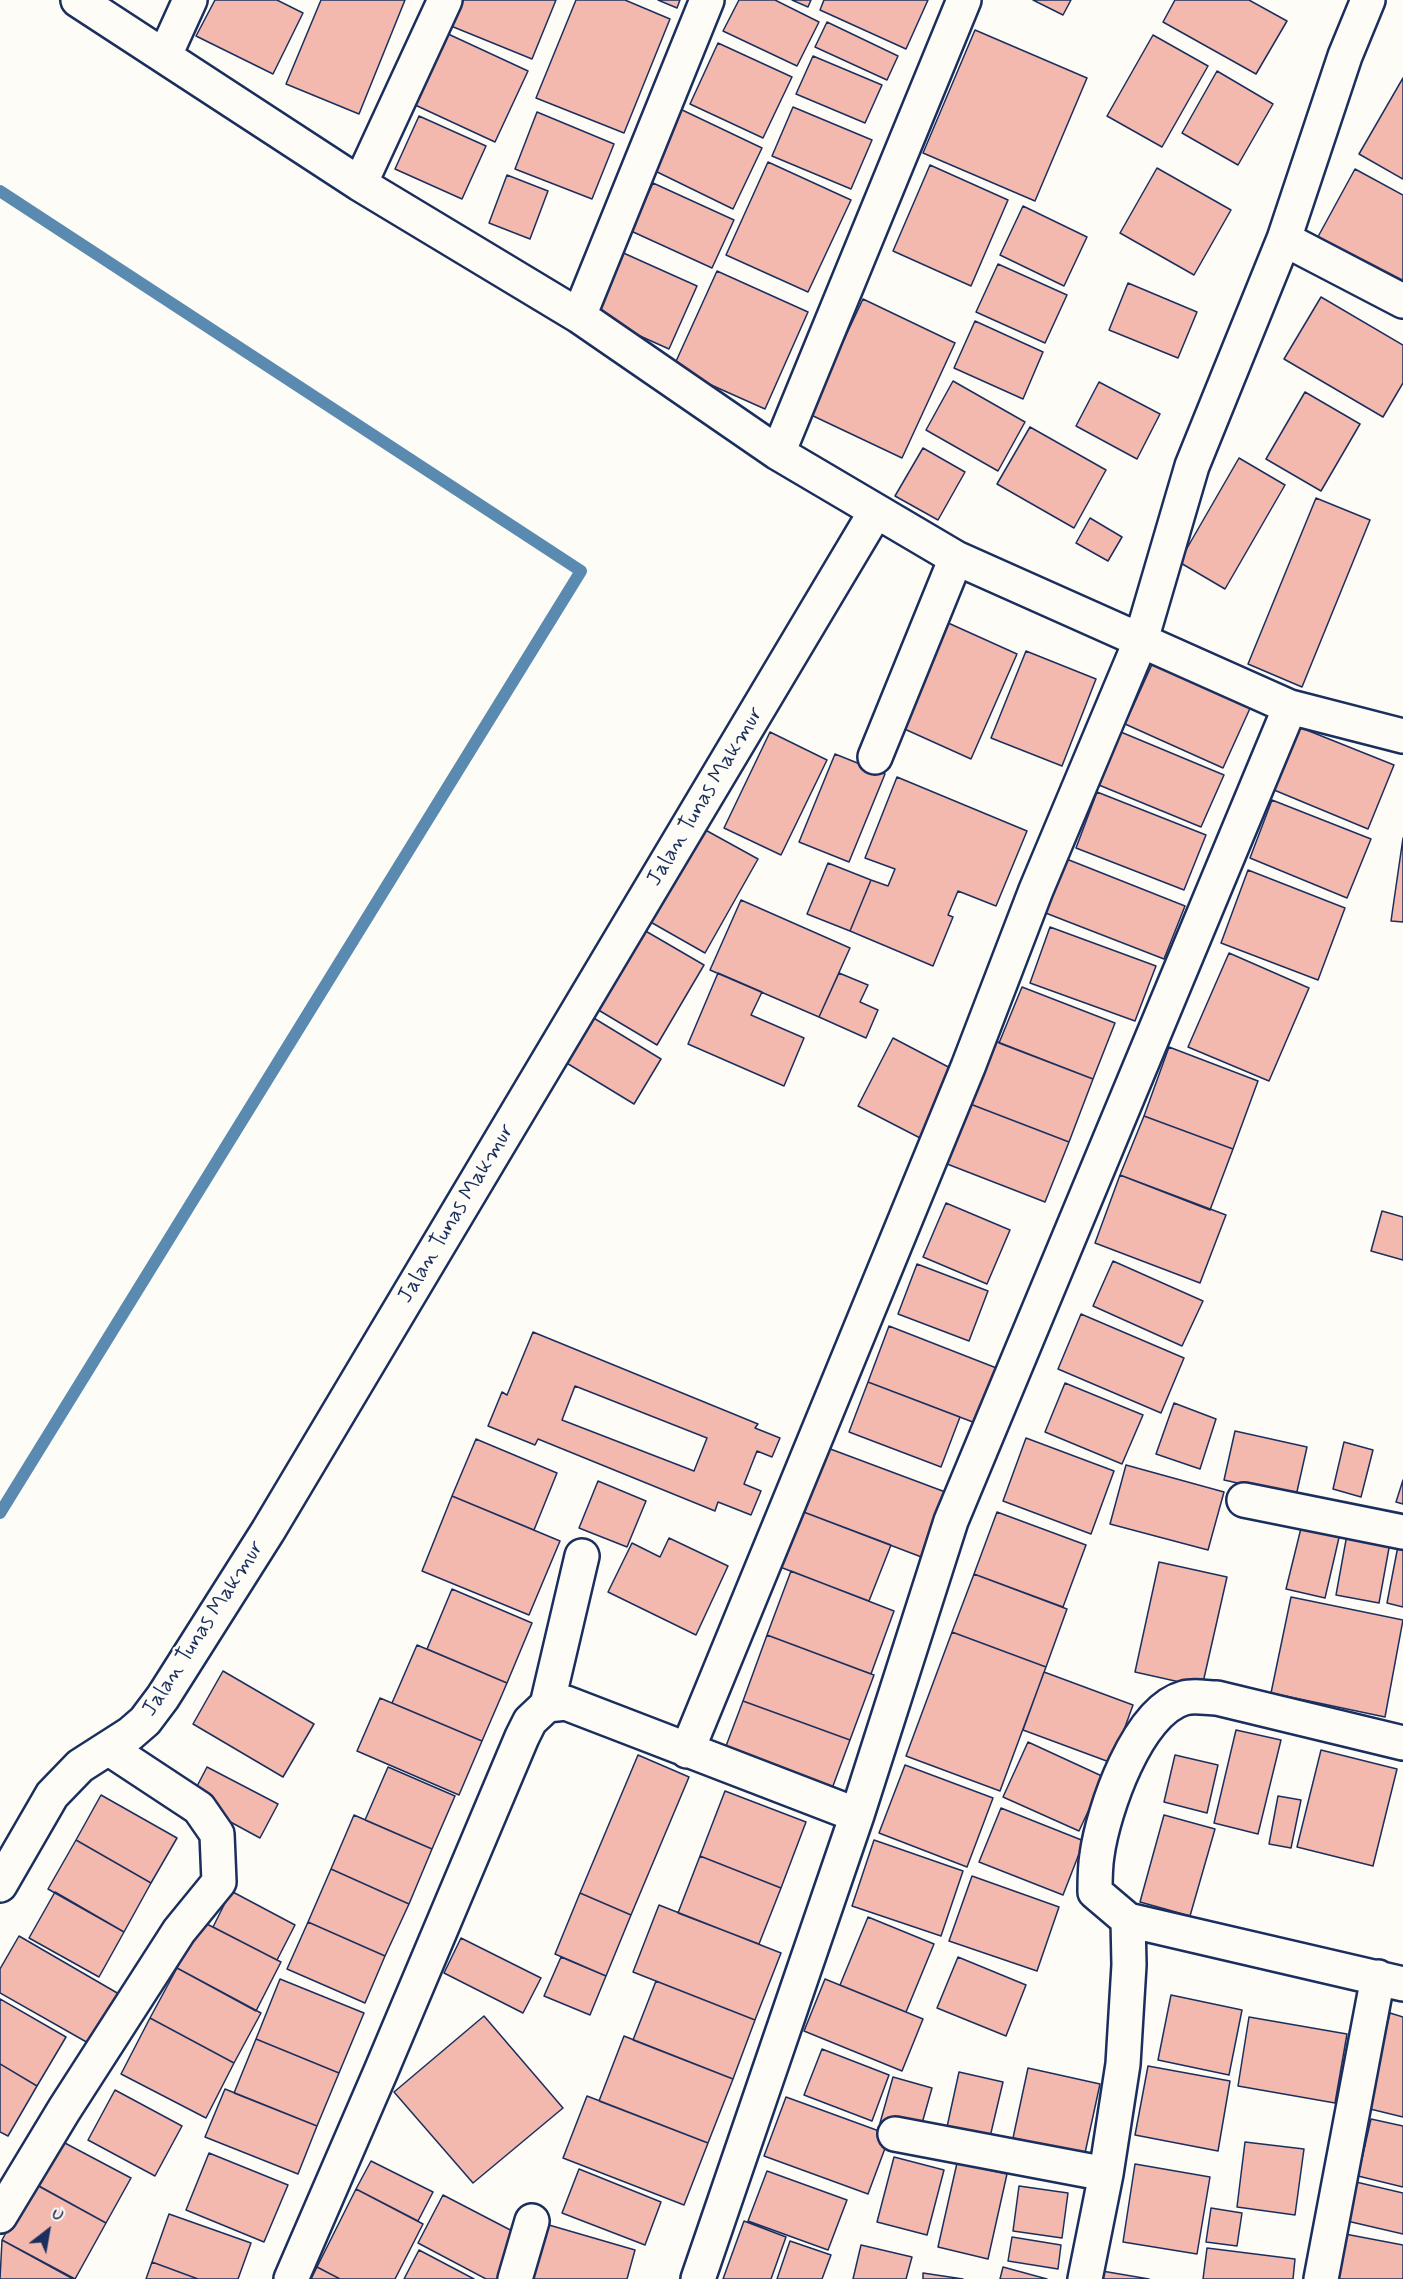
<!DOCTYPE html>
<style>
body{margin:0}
#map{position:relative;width:1403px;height:2279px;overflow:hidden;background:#fdfcf7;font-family:Mynerve,sans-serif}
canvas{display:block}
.north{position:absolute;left:18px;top:2201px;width:60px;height:60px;-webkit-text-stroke:4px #fdfcf7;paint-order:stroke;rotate:31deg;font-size:16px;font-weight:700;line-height:24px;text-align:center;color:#1b2f5e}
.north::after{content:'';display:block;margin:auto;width:21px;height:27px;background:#1b2f5e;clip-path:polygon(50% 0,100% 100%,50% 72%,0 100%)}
</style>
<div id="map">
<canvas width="1403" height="2279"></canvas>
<div class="north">U</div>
</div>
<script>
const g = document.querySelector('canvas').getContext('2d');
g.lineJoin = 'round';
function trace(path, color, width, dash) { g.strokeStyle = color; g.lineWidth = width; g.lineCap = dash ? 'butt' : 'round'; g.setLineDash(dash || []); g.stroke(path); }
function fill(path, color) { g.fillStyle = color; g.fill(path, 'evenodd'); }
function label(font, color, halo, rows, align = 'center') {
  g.font = font + ' Mynerve,sans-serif'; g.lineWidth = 5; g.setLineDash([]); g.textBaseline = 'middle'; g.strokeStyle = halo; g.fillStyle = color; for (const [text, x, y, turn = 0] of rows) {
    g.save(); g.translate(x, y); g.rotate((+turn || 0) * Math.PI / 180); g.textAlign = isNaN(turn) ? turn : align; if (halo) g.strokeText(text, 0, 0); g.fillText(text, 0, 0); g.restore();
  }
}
const stream = new Path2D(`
 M0,191l581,380 -581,942`);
const building = new Path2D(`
 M215,0h62l26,13 -30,61 -77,-38z
 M321,0h84l-46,114 -73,-30z
 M461,0h95l-24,59 -81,-33z
 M576,0h49l45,19 -46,114 -88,-35z
 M658,0h22l-3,8z
 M739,0h36l44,22 -22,44 -74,-35z
 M792,0h19l-3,7z
 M824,0h104l-22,49 -86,-39z
 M1033,0h38l-8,15z
 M1175,0h74l38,21 -31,53 -93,-52z
 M827,22l71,34 -11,24 -72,-33z
 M975,30l112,48 -52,123 -112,-48z
 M446,33l82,38 -33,71 -82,-38z
 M1153,35l55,31 -46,81 -55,-31z
 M718,43l74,34 -29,61 -73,-34z
 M813,56l69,29 -17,38 -69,-29z
 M1217,71l56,33 -35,61 -56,-32z
 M1403,78v101l-44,-25z
 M793,107l79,33 -21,49 -79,-33z
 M678,108l84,40 -29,61 -84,-41z
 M537,112l77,32 -22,55 -77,-30z
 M419,116l67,30 -24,53 -67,-30z
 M768,162l83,38 -43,92 -82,-37z
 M930,165l78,35 -37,86 -78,-35z
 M1157,168l74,42 -37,65 -74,-42z
 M1355,169l48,26v98l-89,-49z
 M507,175l41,16 -18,48 -41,-16z
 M653,183l81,37 -22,48 -81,-37z
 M1023,206l64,31 -23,49 -64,-31z
 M619,251l78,35 -28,63 -78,-35z
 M998,264l69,31 -22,48 -69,-31z
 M717,271l91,41 -43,97 -92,-41z
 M1128,283l69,29 -19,46 -69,-28z
 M1321,297l82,48v38l-20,34 -99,-58z
 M863,299l92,44 -53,115 -93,-44z
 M975,321l68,31 -20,47 -69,-31z
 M953,381l72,41 -27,49 -72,-41z
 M1099,382l61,32 -23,45 -61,-33z
 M1305,392l55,32 -39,67 -55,-32z
 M1030,427l76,43 -32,58 -77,-44z
 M923,448l42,24 -27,48 -43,-24z
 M1239,458l46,27 -60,104 -46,-27z
 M1316,498l54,22 -68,167 -54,-23z
 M1090,518l32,19 -14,24 -32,-18z
 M946,622l71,32 -46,105 -71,-32z
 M1026,651l70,28 -34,87 -71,-28z
 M1154,660l98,44 -29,64 -98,-44z
 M1299,727l95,38 -26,64 -94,-39z
 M1116,730l108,45 -23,52 -107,-44z
 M770,732l57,28 -46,95 -57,-27z
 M835,754l50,20 -36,88 -50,-20z
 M897,777l130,54 -31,75 -38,-15 -10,24 5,2 -20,49 -83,-35 21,-51 17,6 7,-17 -30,-11z
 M1097,792l109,43 -22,55 -108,-42z
 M1272,800l99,39 -24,59 -97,-40z
 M700,827l58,32 -53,94 -58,-33z
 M1403,838v84l-12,-1z
 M1064,858l121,48 -21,53 -121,-47z
 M828,863l43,17 -21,51 -43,-17z
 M1248,870l97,38 -27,72 -97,-37z
 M741,900l109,48 -31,69 -109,-47z
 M637,926l67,39 -47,80 -67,-40z
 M1050,927l106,39 -21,55 -105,-38z
 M1229,953l80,35 -40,93 -81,-34z
 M718,973l44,19 -11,23 53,23 -20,48 -96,-42z
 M839,973l29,12 -8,17 18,8 -12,28 -47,-21z
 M1022,987l93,36 -22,56 -94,-36z
 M592,1017l69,42 -27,45 -69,-42z
 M893,1038l63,33 -34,68 -64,-33z
 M990,1039l103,40 -24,63 -104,-40z
 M1169,1047l89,34 -25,68 -89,-33z
 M965,1102l104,40 -24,60 -103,-40z
 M1144,1116l89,33 -23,61 -90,-35z
 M1120,1175l106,40 -26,68 -105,-40z
 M946,1203l64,27 -23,54 -64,-27z
 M1382,1211l21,6v43l-32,-9z
 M1113,1261l90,40 -21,45 -89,-40z
 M917,1264l71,27 -19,50 -71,-27z
 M1081,1314l103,44 -23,55 -103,-44z
 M889,1326l110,43 -21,55 -110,-42z
 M533,1332l225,92 -3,4 25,10 -8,19 -15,-6 -13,33 17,7 -10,24 -33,-13 -3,9 -177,-72 -3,6 -47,-19 14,-34 5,3zM575,1386l132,52 -13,33 -132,-51z
 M868,1382l92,35 -19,50 -92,-35z
 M1065,1383l78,32 -21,49 -77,-32z
 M1174,1403l42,16 -16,50 -44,-15z
 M1235,1431l72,16 -11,49 -72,-16z
 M1026,1438l88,33 -23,63 -88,-33z
 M476,1439l81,34 -23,57 -82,-34z
 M1344,1442l29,8 -12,47 -28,-8z
 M825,1447l123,46 -24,65 -123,-47z
 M1126,1465l98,27 -16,58 -98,-26z
 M1403,1480v24l-7,-2z
 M598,1481l48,20 -19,46 -48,-19z
 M452,1496l108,45 -31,74 -107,-44z
 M801,1511l90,34 -22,56 -89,-34z
 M997,1512l89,33 -23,62 -89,-33z
 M1303,1520l38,9 -16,69 -39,-9z
 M1348,1529l43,8 -12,66 -43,-8z
 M669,1538l59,28 -32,69 -88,-43 24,-49 28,14z
 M1398,1546l5,1v60l-16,-4z
 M1159,1562l68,15 -25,110 -67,-15z
 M791,1571l103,40 -23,63 -104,-39z
 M974,1574l93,35 -21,58 -94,-35z
 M452,1589l80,34 -25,60 -80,-34z
 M1291,1597l112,23 -18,97 -114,-24z
 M952,1632l94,35 -46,124 -94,-35z
 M767,1635l107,40 -24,65 -107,-39z
 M417,1645l90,38 -25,58 -90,-38z
 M223,1671l91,53 -31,53 -90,-53z
 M1044,1672l89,33 -21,58 -89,-33z
 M380,1698l102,43 -23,54 -102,-44z
 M743,1701l107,39 -20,54 -107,-40z
 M1236,1730l45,10 -23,94 -44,-11z
 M1028,1742l76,35 -25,54 -76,-34z
 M1321,1750l76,19 -24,97 -76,-19z
 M638,1755l51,22 -58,138 -51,-22z
 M1175,1755l43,10 -11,48 -43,-11z
 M905,1765l88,33 -26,69 -88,-34z
 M207,1767l71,37 -18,34 -48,-26 5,-8 -23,-12z
 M388,1767l67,29 -23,53 -67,-29z
 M725,1791l81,31 -25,66 -81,-32z
 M101,1795l76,43 -26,45 -75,-43z
 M1278,1796l23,4 -10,48 -22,-4z
 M1001,1808l83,33 -21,54 -84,-33z
 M354,1815l78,34 -23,55 -78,-35z
 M1164,1815l51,14 -25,87 -50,-14z
 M76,1840l75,43 -27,49 -76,-43z
 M874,1840l89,31 -22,65 -89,-30z
 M700,1856l81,32 -22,56 -81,-31z
 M331,1869l78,35 -24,52 -77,-34z
 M972,1876l87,31 -22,64 -88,-30z
 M231,1891l64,34 -18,35 -64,-33z
 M55,1892l69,40 -25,45 -70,-39z
 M580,1893l51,22 -25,61 -51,-22z
 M659,1905l122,48 -26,67 -122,-48z
 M868,1917l66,27 -28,68 -66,-27z
 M201,1921l80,41 -25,49 -79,-43z
 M308,1922l77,34 -20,47 -78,-34z
 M19,1936l100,58 -29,50 -90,-51v-24z
 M461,1938l80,40 -18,35 -79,-40z
 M561,1957l45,19 -16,39 -46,-19z
 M958,1957l68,28 -20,51 -69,-28z
 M177,1968l84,45 -27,50 -84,-45z
 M280,1979l84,34 -25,60 -83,-34z
 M825,1979l98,40 -21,52 -98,-40z
 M656,1981l99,39 -22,59 -100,-39z
 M1171,1995l71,15 -13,65 -71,-15z
 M0,1999l66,38 -29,49 -37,-22z
 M1390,2013l13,4v100l-37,-9z
 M484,2016l79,92 -90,75 -79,-91z
 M1249,2017l98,17 -12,69 -97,-17z
 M150,2018l84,45 -28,55 -85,-44z
 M624,2036l109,43 -25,64 -109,-42z
 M256,2039l83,34 -22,53 -83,-33z
 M822,2049l67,26 -17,46 -68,-26z
 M0,2064l37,22 -29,50 -8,-4z
 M1148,2066l82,15 -12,70 -83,-16z
 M1028,2068l72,16 -15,69 -72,-15z
 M959,2072l44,10 -13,55 -43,-10z
 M893,2077l39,11 -13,46 -39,-11z
 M225,2089l92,37 -19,48 -93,-37z
 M115,2090l67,36 -27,50 -67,-36z
 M587,2096l121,47 -24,62 -121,-47z
 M786,2097l104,38 -22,59 -104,-38z
 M1371,2119l32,7v61l-45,-11z
 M63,2142l68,36 -25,45 -67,-37z
 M1245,2142l59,7 -9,66 -58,-8z
 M209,2153l79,32 -24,57 -78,-32z
 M894,2157l50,13 -17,65 -50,-13z
 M371,2161l62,31 -15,29 -62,-32z
 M957,2163l50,11 -19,85 -50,-12z
 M1135,2164l75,13 -13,77 -74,-12z
 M579,2169l82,33 -16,43 -83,-32z
 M767,2171l80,29 -19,50 -80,-29z
 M1356,2182l47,11v41l-56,-13z
 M33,2183l73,40 -31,56 -73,-39z
 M1019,2186l49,7 -6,45 -49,-7z
 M356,2189l67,35 -28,55h-55l-23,-12z
 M443,2195l77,40 -23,44h-11l-68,-36z
 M1211,2208l31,5 -5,33 -31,-4z
 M169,2214l82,29 -13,36h-40l-46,-17z
 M744,2221l42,16 -15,42h-48z
 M549,2225l86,25 -8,29h-94z
 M1345,2234l58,11v34h-67z
 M1012,2237l49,8 -3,24 -50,-8z
 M2,2240l71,39h-73z
 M790,2241l41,14 -9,24h-45z
 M861,2245l51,12 -6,22h-53z
 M1207,2248l88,11 -2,20h-90z
 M419,2250l55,29h-70z
 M152,2262l46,17h-52z
 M317,2267l23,12h-29z
 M1003,2267l44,12h-47z
 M1102,2271l47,8h-48z
 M923,2273l40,6h-40z`);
const minor = new Path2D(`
 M78,0l282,184 219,132 199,137 178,105 334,149 113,29
 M165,55l25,-55
 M360,184l85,-184
 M1284,239l119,62
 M579,316l128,-316
 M778,453l186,-453
 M875,757l81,-199
 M1244,1500l159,32
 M547,1705l19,-2 291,112
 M687,1751l281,-684 68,-177 105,-250 51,-174 92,-227 61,-183 23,-56
 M0,1885l52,-90 28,-29 50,-32 15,-13 18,-24 105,-166 608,-1020
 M1128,1920l275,64
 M895,2134l211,40
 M0,2216l64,-106 115,-179 40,-49 -2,-48 -18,-26 -91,-60
 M291,2279l90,-208 141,-334 8,-16 17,-16 35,-149
 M515,2279l17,-58
 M698,2279l159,-464 94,-294 339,-814
 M1085,2279l21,-105 17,-110 6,-99 -1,-45 -33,-28c0,-13 0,-25 2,-37 6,-44 40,-144 87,-157 10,-3 22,0 33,0l186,45
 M1321,2279l57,-302`);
const streetNames = [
 ["Jalan Tunas Makmur",706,797,-59],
 ["Jalan Tunas Makmur",457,1214,-59],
 ["Jalan Tunas Makmur",204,1629,-57]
];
trace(stream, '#5b8ab0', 12);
fill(building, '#f3b8ae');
trace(building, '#1b2f5e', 1.5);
trace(minor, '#1b2f5e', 38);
trace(minor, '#fdfcf7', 33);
label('22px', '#1b2f5e', '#fdfcf7', streetNames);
</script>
